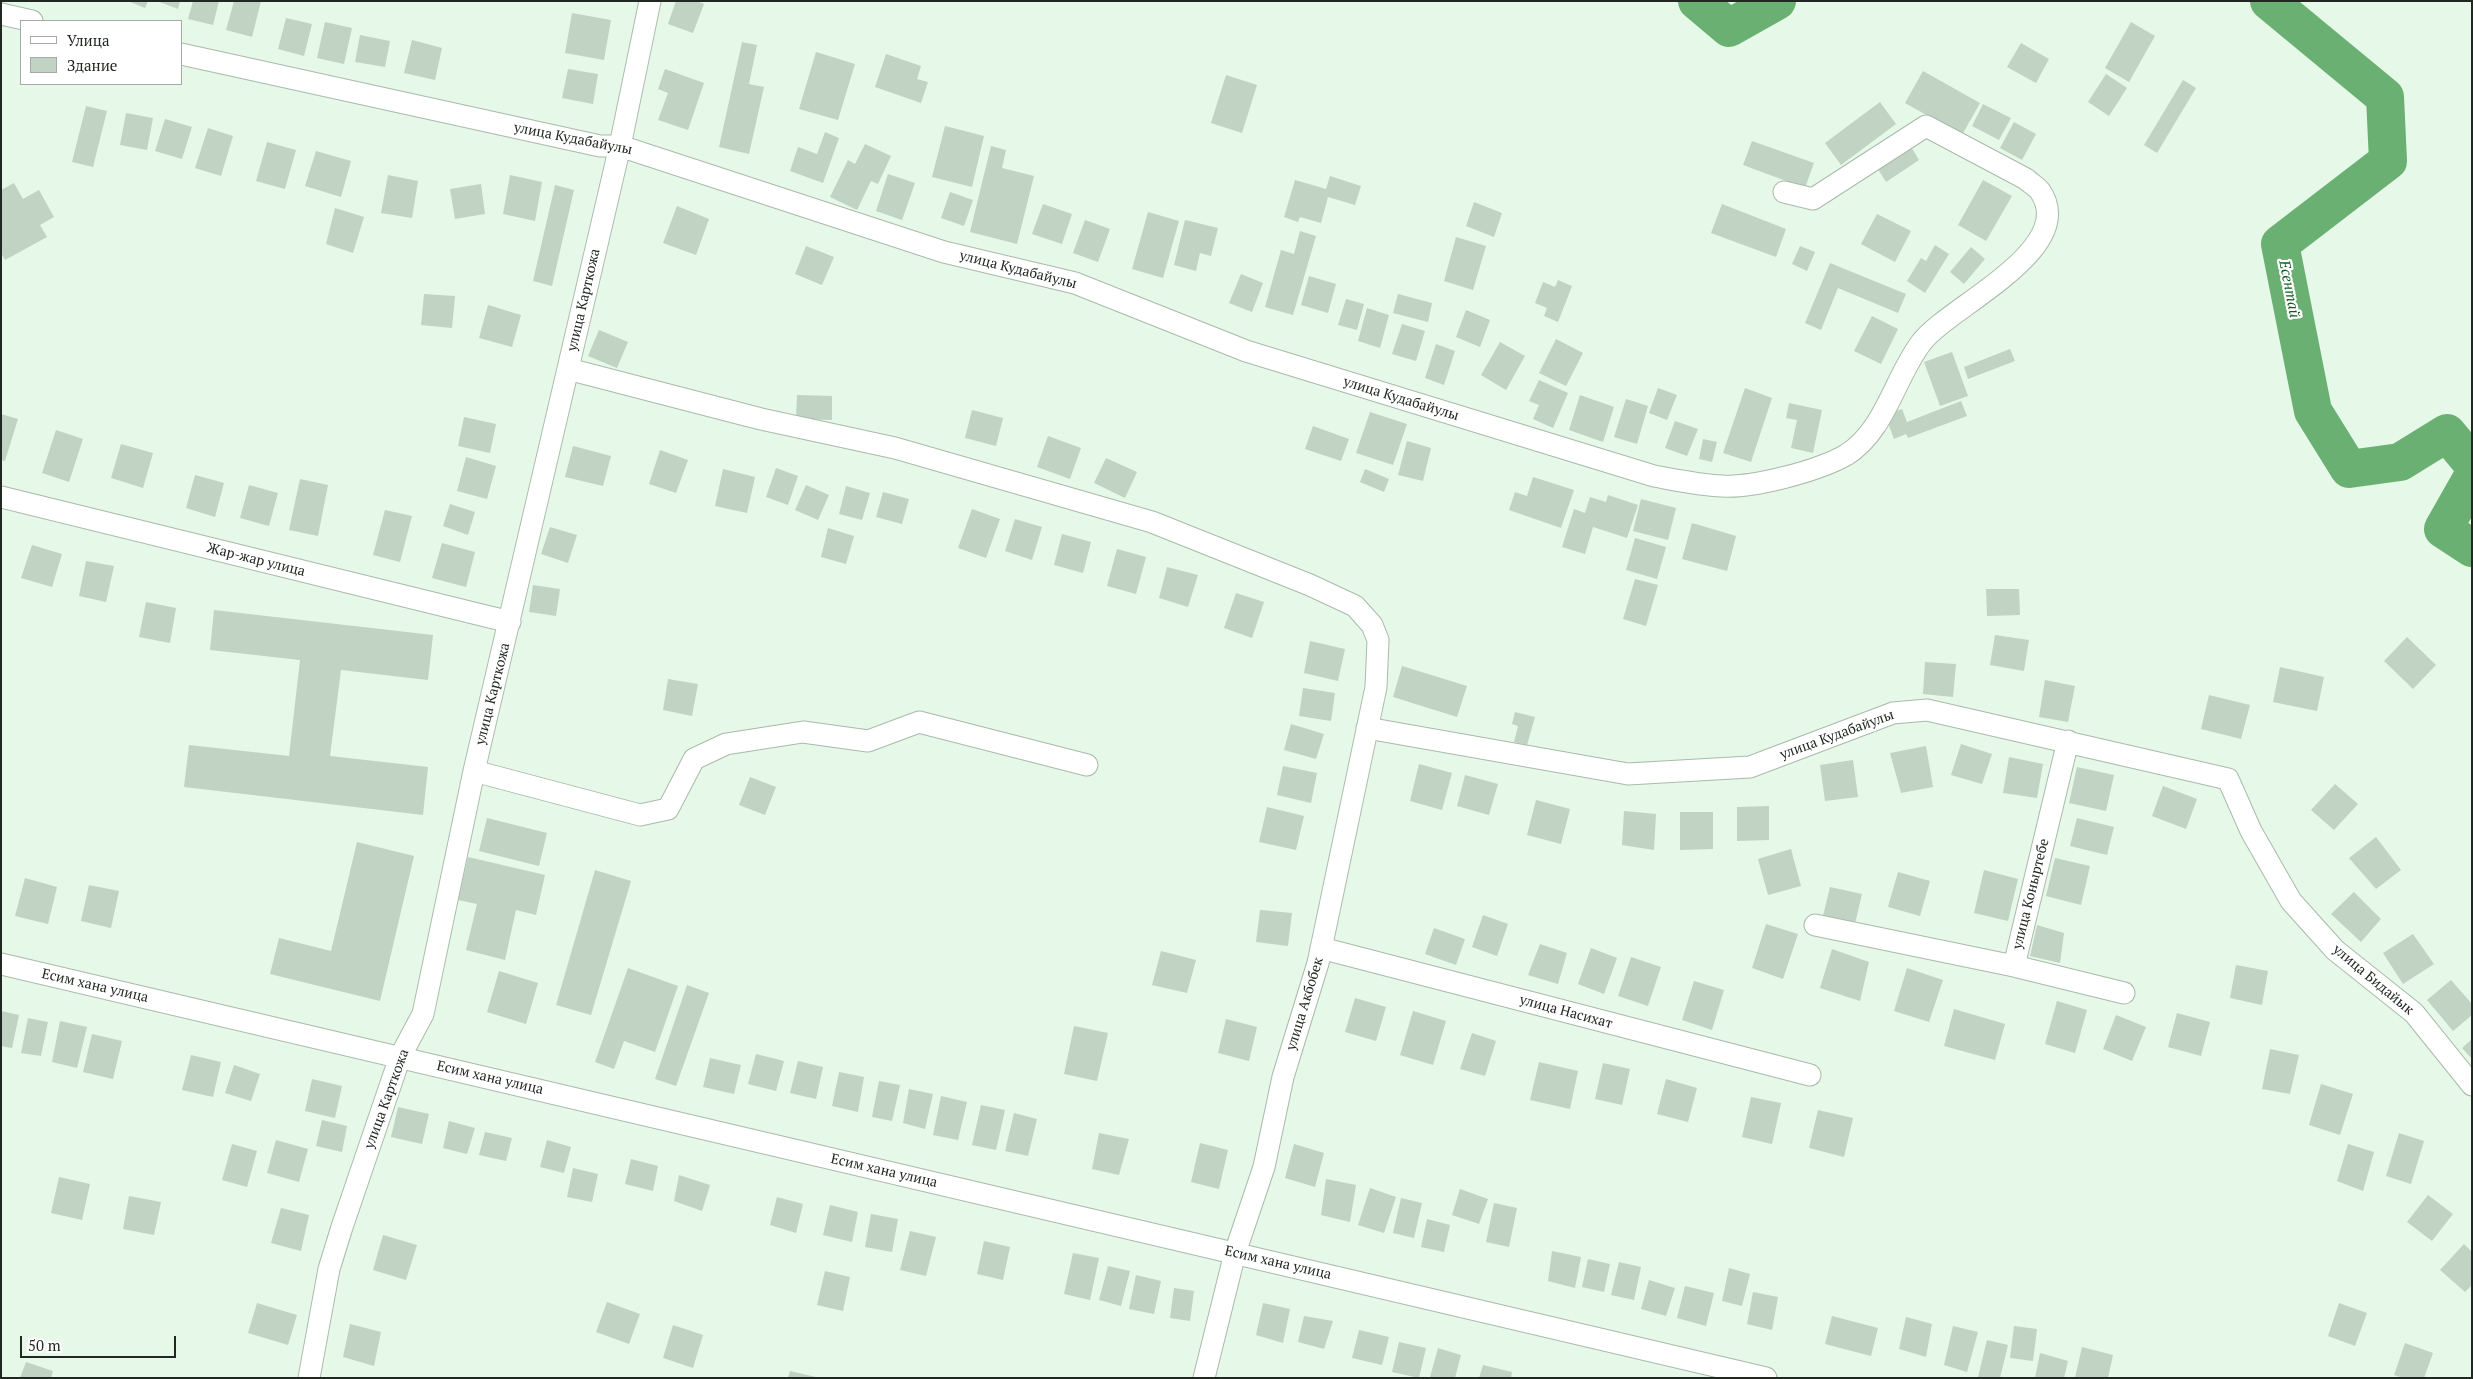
<!DOCTYPE html>
<meta charset="utf-8">
<style>
body{margin:0}
#map{position:relative;width:2473px;height:1379px;overflow:hidden;background:#e6f8e7;font-family:"PT Serif",serif}
canvas{display:block}
.frame{position:absolute;inset:0;border:2px solid #212721;pointer-events:none}
.legend{position:absolute;left:20px;top:20px;width:162px;height:65px;box-sizing:border-box;background:#fff;border:1px solid #a6a9a6;margin:0;padding:6px 9px;list-style:none;font-size:15px;color:#212721}
.legend li{display:flex;align-items:center;gap:10px;height:25px}
.legend b{width:25px;border:1px solid #a6a9a6}
.scale{position:absolute;left:20px;top:1336px;width:156px;height:22px;box-sizing:border-box;border:2px solid #212721;border-top:0;padding-left:6px;font-size:15px;line-height:18px;white-space:nowrap;color:#212721;-webkit-text-stroke:4px #fff;paint-order:stroke}
</style>
<div id="map">
<canvas width="2473" height="1379"></canvas>
<div class="frame"></div>
<ul class="legend">
<li><b style="height:6px;background:#fff"></b>Улица</li>
<li><b style="height:14px;background:#c1d3c2"></b>Здание</li>
</ul>
<div class="scale">50 m</div>
</div>
<script>
const g = document.querySelector('canvas').getContext('2d');
g.lineJoin = 'round';
function trace(path, color, width, dash) { g.strokeStyle = color; g.lineWidth = width; g.lineCap = dash ? 'butt' : 'round'; g.setLineDash(dash || []); g.stroke(path); }
function fill(path, color) { g.fillStyle = color; g.fill(path, 'evenodd'); }
function label(font, color, halo, rows, align = 'center') {
  g.font = font + ' "PT Serif",serif'; g.lineWidth = 4.5; g.setLineDash([]); g.textBaseline = 'middle'; g.strokeStyle = halo; g.fillStyle = color; for (const [text, x, y, turn = 0] of rows) {
    g.save(); g.translate(x, y); g.rotate((+turn || 0) * Math.PI / 180); g.textAlign = isNaN(turn) ? turn : align; if (halo) g.strokeText(text, 0, 0); g.fillText(text, 0, 0); g.restore();
  }
}
const river = new Path2D(`
 M1697,1l32,27 48,-27
 M2269,1l116,96 3,64 -108,83 33,167 36,58 51,-7 47,-29 25,30
 M2472,478l-29,51 29,19`);
const building = new Path2D(`
 M128,1h20l-3,7z
 M157,1h23l-2,8z
 M193,1h26l-6,24 -25,-6z
 M234,1h27l-9,36 -26,-7z
 M676,1h21l7,3 -11,29 -25,-9z
 M572,13l39,7 -7,40 -39,-7z
 M286,18l26,6 -8,32 -26,-7z
 M325,22l27,6 -8,36 -27,-6z
 M2131,22l24,14 -26,46 -24,-14z
 M360,35l30,6 -5,26 -30,-5z
 M412,40l30,8 -7,32 -31,-7z
 M742,42l15,3 -8,39 15,3 -15,67 -30,-7z
 M2021,43l28,16 -13,24 -29,-16z
 M816,52l39,12 -17,56 -39,-11z
 M886,54l35,12 -4,13 11,3 -7,21 -46,-16z
 M568,69l30,5 -5,30 -31,-6z
 M665,69l39,14 -16,47 -30,-10 10,-27 -10,-4z
 M1923,71l57,32 -18,32 -57,-32z
 M2106,74l21,14 -18,28 -21,-14z
 M1226,75l31,10 -15,48 -31,-10z
 M2183,80l13,8 -39,65 -13,-8z
 M1880,102l16,22 -55,41 -16,-22z
 M1983,104l28,14 -12,22 -27,-14z
 M86,106l21,5 -14,56 -21,-5z
 M126,113l27,5 -6,32 -27,-5z
 M165,119l27,8 -10,32 -27,-8z
 M2014,122l22,12 -14,26 -22,-12z
 M945,126l39,10 -12,51 -40,-10z
 M208,128l25,8 -12,40 -26,-8z
 M825,132l14,6 -16,45 -33,-12 8,-24 19,7z
 M1752,141l62,22 -9,25 -62,-23z
 M267,142l29,8 -11,39 -29,-8z
 M865,144l26,12 -13,28 -7,-3 -14,29 -27,-13 18,-37 7,4z
 M1910,145l9,15 -33,22 -10,-16z
 M991,146l15,4 -4,18 32,8 -17,68 -47,-12z
 M316,151l35,10 -10,36 -36,-11z
 M888,174l27,9 -13,37 -26,-9z
 M388,175l30,6 -6,37 -31,-5z
 M510,175l32,7 -7,39 -32,-7z
 M1330,176l31,10 -6,19 -27,-8 -7,26 -21,-6 -2,5 -14,-5 11,-37 31,9z
 M1983,180l29,16 -26,45 -28,-16z
 M14,183l9,16 16,-9 15,27 -14,8 7,12 -42,23 -4,-7v-63z
 M481,184l4,30 -30,5 -5,-30z
 M555,185l19,5 -22,96 -19,-5z
 M950,192l23,8 -9,26 -23,-8z
 M1474,202l28,11 -8,24 -28,-11z
 M1043,204l29,10 -10,30 -30,-10z
 M1722,204l64,25 -10,28 -65,-24z
 M677,206l32,13 -13,36 -33,-12z
 M335,208l29,9 -11,36 -27,-9z
 M1148,212l31,9 -16,57 -31,-9z
 M1877,214l34,17 -16,31 -34,-18z
 M1085,220l25,9 -12,33 -25,-9z
 M1185,220l33,8 -7,28 -11,-3 -4,18 -22,-6z
 M1300,231l16,5 -23,79 -28,-8 16,-57 13,4z
 M1456,237l30,9 -13,44 -29,-9z
 M1935,245l14,9 -24,39 -18,-12 14,-23 5,3z
 M806,246l28,11 -12,28 -27,-11z
 M1800,246l15,6 -8,19 -15,-7z
 M1971,247l14,12 -21,25 -14,-12z
 M1830,263l76,31 -8,19 -60,-25 -17,42 -16,-7z
 M1241,274l22,9 -11,29 -23,-9z
 M1309,276l27,8 -8,29 -27,-8z
 M1558,280l14,6 -14,36 -14,-6 3,-8 -12,-5 8,-21 12,5z
 M424,294l31,2 -3,32 -31,-3z
 M1398,294l34,9 -4,19 -35,-9z
 M1346,299l18,5 -7,26 -19,-5z
 M488,305l33,10 -9,32 -33,-9z
 M1367,308l22,7 -9,33 -22,-7z
 M1466,310l24,10 -10,27 -24,-10z
 M1872,316l26,13 -17,35 -27,-13z
 M1402,324l23,7 -9,30 -24,-7z
 M599,330l29,12 -11,26 -29,-12z
 M1556,339l27,14 -17,33 -27,-13z
 M1500,342l25,14 -19,34 -25,-15z
 M1436,344l19,7 -11,34 -19,-7z
 M2010,349l5,12 -47,18 -4,-12z
 M1952,352l16,44 -28,10 -16,-44z
 M1539,380l29,13 -15,35 -20,-9 6,-14 -10,-4z
 M1658,388l19,7 -10,25 -18,-7z
 M1745,388l27,10 -21,64 -28,-9z
 M797,395l35,1v24l-36,-1z
 M1580,395l34,12 -11,35 -34,-12z
 M1626,399l22,7 -11,38 -23,-7z
 M1961,401l6,15 -59,22 -2,-4 -12,5 -9,-24 17,-6 5,13z
 M1789,403l33,7 -9,43 -22,-5 6,-28 -11,-2z
 M972,410l31,8 -7,28 -31,-8z
 M1370,412l37,12 -14,41 -37,-12z
 M1,414l17,5 -13,42 -4,-1z
 M464,417l32,7 -6,29 -32,-7z
 M1675,421l23,8 -11,27 -22,-8z
 M1313,426l36,13 -8,22 -36,-12z
 M56,430l27,9 -14,43 -27,-9z
 M1048,436l33,12 -11,31 -33,-12z
 M1703,439l14,3 -5,20 -13,-3z
 M1407,441l24,7 -8,33 -25,-6z
 M121,444l32,9 -10,35 -32,-10z
 M573,446l38,10 -8,30 -38,-9z
 M660,450l28,10 -12,33 -27,-9z
 M466,457l30,9 -9,33 -30,-8z
 M1106,458l31,14 -12,26 -31,-15z
 M776,468l22,8 -10,29 -22,-8z
 M723,469l32,8 -8,36 -32,-7z
 M1365,469l24,10 -5,13 -24,-10z
 M195,475l29,8 -9,34 -29,-9z
 M1533,477l41,13 -13,38 -52,-18 6,-18 12,4z
 M300,479l28,6 -10,51 -29,-6z
 M249,485l29,8 -9,33 -29,-8z
 M806,485l23,10 -11,25 -23,-10z
 M846,486l24,7 -8,27 -23,-6z
 M883,492l26,7 -7,25 -26,-7z
 M1608,495l30,10 -11,33 -34,-11 -8,27 -23,-7 12,-38 11,4 5,-16 16,5z
 M1641,499l35,9 -8,32 -35,-9z
 M450,504l25,8 -7,23 -25,-9z
 M972,509l28,10 -14,39 -28,-10z
 M385,510l27,6 -12,46 -27,-7z
 M1015,519l27,8 -10,33 -27,-9z
 M1692,523l44,13 -9,35 -45,-12z
 M550,527l27,8 -9,28 -27,-9z
 M828,528l26,8 -8,28 -25,-7z
 M1062,534l29,8 -8,31 -29,-8z
 M1635,538l31,9 -9,32 -31,-9z
 M442,543l33,9 -9,35 -34,-9z
 M32,545l30,9 -10,33 -31,-9z
 M1117,549l29,8 -10,37 -29,-8z
 M86,561l28,5 -8,36 -27,-6z
 M1167,567l31,8 -10,32 -29,-9z
 M1635,579l23,6 -12,41 -23,-7z
 M533,585l27,4 -4,27 -27,-4z
 M1986,589h33l1,26 -33,1z
 M1236,593l28,9 -12,36 -28,-10z
 M146,602l30,6 -6,35 -31,-6z
 M214,610l219,25 -5,45 -87,-10 -11,86 98,11 -5,48 -239,-28 5,-42 100,11 11,-96 -90,-10z
 M1995,635l34,5 -5,31 -34,-6z
 M2407,637l29,28 -23,24 -29,-28z
 M1310,641l35,8 -7,32 -34,-8z
 M1925,662l31,2 -3,33 -30,-3z
 M1402,666l65,20 -10,31 -64,-20z
 M2280,667l44,10 -7,34 -44,-9z
 M668,679l30,5 -6,32 -29,-6z
 M2045,680l30,6 -7,36 -29,-5z
 M1303,688l32,5 -4,28 -32,-5z
 M2209,695l41,10 -9,34 -40,-10z
 M1515,712l20,5 -8,28 -13,-3 4,-16 -6,-2z
 M1291,724l33,10 -8,25 -32,-9z
 M1961,744l31,10 -10,30 -31,-9z
 M1926,746l7,41 -32,6 -11,-40z
 M2009,757l34,7 -6,34 -34,-5z
 M1853,760l5,37 -33,4 -5,-36z
 M1419,764l33,9 -10,37 -32,-9z
 M1283,766l34,7 -6,30 -34,-8z
 M2077,767l37,8 -8,36 -37,-8z
 M1465,775l33,9 -9,31 -32,-9z
 M750,777l26,10 -11,28 -26,-10z
 M2335,784l23,20 -24,26 -23,-20z
 M2163,786l34,13 -11,30 -34,-13z
 M1536,800l34,9 -9,35 -34,-9z
 M1769,806v34l-32,1v-34z
 M1267,807l37,9 -8,34 -37,-8z
 M1624,811l32,3 -2,36 -32,-5z
 M1680,812h33v37l-33,1z
 M487,818l60,15 -8,33 -60,-15z
 M2077,818l37,9 -7,28 -37,-9z
 M2376,837l25,33 -25,19 -27,-31z
 M357,842l57,14 -34,145 -110,-27 9,-36 52,13z
 M1791,849l10,37 -33,9 -10,-36z
 M468,857l77,18 -9,40 -20,-5 -11,50 -39,-10 11,-46 -19,-4z
 M2055,858l35,8 -9,39 -35,-9z
 M595,870l36,11 -40,134 -35,-10z
 M1984,870l34,9 -10,42 -34,-8z
 M1898,872l32,9 -10,35 -32,-9z
 M25,878l32,9 -9,37 -33,-8z
 M89,885l30,6 -8,37 -30,-7z
 M1830,887l32,7 -7,30 -32,-8z
 M2354,892l27,27 -20,23 -30,-28z
 M1260,910l32,3 -4,33 -32,-4z
 M1483,915l25,9 -11,32 -25,-9z
 M1766,924l32,10 -15,45 -31,-11z
 M2037,925l27,8 -4,30 -30,-7z
 M1434,928l31,11 -9,26 -31,-11z
 M2413,934l21,30 -31,20 -20,-31z
 M1540,944l27,9 -9,31 -30,-9z
 M1591,948l26,10 -13,36 -26,-10z
 M1832,949l37,13 -9,39 -40,-13z
 M1161,951l35,9 -9,33 -35,-8z
 M1631,957l30,10 -13,39 -30,-10z
 M2236,965l32,6 -6,34 -32,-7z
 M628,968l50,18 -23,66 -31,-11 -10,28 -19,-7z
 M1907,968l36,12 -14,42 -35,-11z
 M499,971l39,12 -12,41 -39,-12z
 M2451,980l21,24v11l-19,16 -26,-31z
 M1694,981l30,9 -12,40 -30,-10z
 M687,985l22,8 -33,93 -21,-7z
 M1355,998l31,9 -10,34 -31,-9z
 M2057,1001l30,9 -12,43 -30,-9z
 M1954,1009l51,15 -10,36 -51,-14z
 M1,1011l18,4 -7,33 -11,-2z
 M1413,1011l33,10 -13,44 -33,-10z
 M2177,1013l33,9 -9,34 -33,-9z
 M2116,1015l30,12 -14,34 -29,-12z
 M28,1018l20,4 -7,34 -20,-3z
 M1226,1019l31,8 -8,34 -31,-8z
 M60,1021l27,6 -10,41 -25,-6z
 M1074,1026l34,7 -11,48 -33,-7z
 M1472,1033l24,8 -11,35 -25,-7z
 M92,1034l30,7 -9,38 -30,-7z
 M2472,1039v20l-10,-11z
 M2270,1049l29,6 -9,39 -28,-5z
 M756,1054l28,7 -8,30 -28,-7z
 M191,1055l30,7 -8,35 -31,-7z
 M710,1058l31,7 -7,29 -31,-7z
 M798,1061l25,6 -7,32 -26,-6z
 M1539,1062l39,9 -8,38 -40,-9z
 M1603,1063l27,6 -8,36 -27,-6z
 M234,1065l26,9 -9,27 -26,-8z
 M839,1072l25,5 -6,35 -26,-6z
 M312,1079l30,7 -7,32 -30,-7z
 M1666,1079l31,9 -9,34 -31,-8z
 M879,1081l21,4 -8,36 -20,-4z
 M2321,1084l32,10 -13,41 -31,-10z
 M909,1089l24,5 -8,35 -22,-6z
 M941,1096l26,6 -9,38 -25,-5z
 M1751,1097l30,6 -9,41 -30,-7z
 M981,1105l24,5 -9,40 -24,-5z
 M398,1107l31,7 -7,30 -31,-7z
 M1818,1110l35,8 -9,39 -35,-9z
 M1014,1113l23,6 -9,37 -23,-5z
 M322,1120l25,6 -5,26 -26,-6z
 M449,1121l26,7 -8,26 -24,-6z
 M485,1132l27,6 -6,23 -27,-6z
 M1099,1133l30,6 -10,36 -27,-6z
 M2399,1133l25,8 -13,43 -25,-8z
 M276,1140l32,9 -9,33 -32,-9z
 M547,1140l24,7 -7,26 -24,-6z
 M1200,1143l28,7 -9,39 -28,-7z
 M232,1144l25,7 -10,36 -25,-7z
 M1294,1144l30,9 -9,34 -30,-9z
 M2348,1144l26,8 -11,39 -26,-10z
 M631,1159l27,7 -5,25 -28,-7z
 M573,1168l25,6 -6,28 -25,-5z
 M679,1175l31,10 -8,26 -28,-10z
 M59,1177l31,7 -8,36 -31,-7z
 M1326,1179l30,6 -6,37 -29,-7z
 M1370,1188l26,9 -12,36 -26,-8z
 M1460,1189l28,10 -9,25 -27,-9z
 M2428,1195l25,19 -21,27 -25,-19z
 M129,1196l32,6 -7,33 -31,-6z
 M777,1197l26,7 -7,29 -26,-8z
 M1401,1198l21,5 -8,35 -21,-5z
 M1494,1203l23,5 -8,39 -23,-5z
 M830,1205l28,7 -6,30 -29,-7z
 M281,1208l28,7 -8,36 -30,-8z
 M871,1214l27,5 -6,33 -27,-5z
 M1427,1219l23,6 -6,27 -23,-5z
 M910,1231l26,6 -10,39 -26,-6z
 M383,1235l34,10 -11,35 -33,-10z
 M984,1241l26,6 -7,33 -26,-6z
 M2464,1244l8,8v33l-7,7 -25,-22z
 M1552,1251l29,6 -6,31 -27,-7z
 M1073,1253l26,5 -9,42 -26,-6z
 M1588,1259l22,5 -6,28 -22,-5z
 M1619,1262l22,5 -7,33 -23,-5z
 M1108,1266l22,5 -9,35 -22,-6z
 M1729,1268l21,6 -8,32 -20,-5z
 M825,1271l25,6 -7,34 -26,-6z
 M1136,1275l25,6 -7,33 -25,-5z
 M1649,1280l26,8 -9,28 -25,-7z
 M1685,1286l29,7 -8,33 -29,-8z
 M1174,1288l20,3 -4,30 -20,-3z
 M1753,1292l25,5 -6,33 -25,-6z
 M607,1302l33,12 -11,30 -33,-12z
 M257,1303l40,12 -9,30 -40,-12z
 M1263,1303l27,6 -7,34 -27,-8z
 M2339,1303l28,10 -12,33 -27,-10z
 M1304,1316l29,5 -9,28 -26,-7z
 M1832,1316l46,12 -7,28 -46,-12z
 M1906,1317l26,7 -6,33 -27,-8z
 M350,1324l31,8 -7,34 -31,-9z
 M673,1325l30,10 -10,33 -30,-10z
 M1953,1326l25,6 -11,40 -23,-7z
 M2014,1326l23,3 -4,32 -23,-3z
 M1359,1330l30,7 -7,28 -30,-7z
 M1987,1340l21,5 -8,33 -22,-1z
 M1399,1342l27,6 -7,30 -27,-6z
 M2405,1343l28,10 -9,25h-21l-9,-3z
 M2082,1347l31,8 -5,23h-33z
 M1438,1348l23,7 -6,23 -25,-1z
 M2040,1353l28,8 -4,17h-29z
 M26,1362l27,9 -2,7h-31z
 M1483,1365l29,7 -1,6h-32z
 M790,1371l26,6v1h-28z`);
const minor = new Path2D(`
 M1,14l31,7
 M181,54l419,92h20l324,106 131,31 171,68 408,125c22,4 45,9 68,10 31,2 96,-15 124,-31 39,-24 49,-78 75,-112 26,-36 159,-93 119,-152 -3,-4 -10,-8 -14,-12l-100,-53 -113,73 -29,-7
 M568,369l193,50 134,29 257,74 158,63 45,21 17,19 6,15 -2,47 -58,276 -35,114 -19,90 -29,86 -31,125
 M1,497l509,125
 M1367,728l261,46 122,-7 143,-54 34,-3 301,69 23,52 40,70 44,49 79,63 58,72
 M474,771l166,44 28,-6 26,-50 32,-15 77,-12 65,9 51,-19 168,43
 M1815,925l199,41 54,-225
 M1321,948l489,127
 M1,964l1765,414
 M2014,966l110,27
 M309,1378l20,-109 13,-42 58,-170 23,-43 51,-243 146,-625 30,-145`);
const streetNames = [
 ["улица Кудабайулы",573,139,11],
 ["улица Кудабайулы",1018,270,14],
 ["улица Карткожа",584,300,-77],
 ["улица Кудабайулы",1401,399,17],
 ["Жар-жар улица",256,560,14],
 ["улица Карткожа",493,694,-76],
 ["улица Кудабайулы",1837,735,-20],
 ["улица Коныртебе",2031,894,-76],
 ["улица Бидайык",2373,980,40],
 ["Есим хана улица",95,986,13],
 ["улица Акбобек",1305,1004,-73],
 ["улица Насихат",1566,1012,15],
 ["Есим хана улица",490,1078,13],
 ["улица Карткожа",387,1099,-70],
 ["Есим хана улица",884,1171,13],
 ["Есим хана улица",1278,1263,13]
];
const waterNames = [
 ["Есентай",2289,289,79]
];
trace(river, '#6bb073', 38);
fill(building, '#c1d3c2');
trace(minor, '#a9baaa', 23);
trace(minor, '#fff', 21);
label('14px', '#212721', '#fff', streetNames);
label('italic 15px', '#0f5b22', '#fff', waterNames);
</script>
